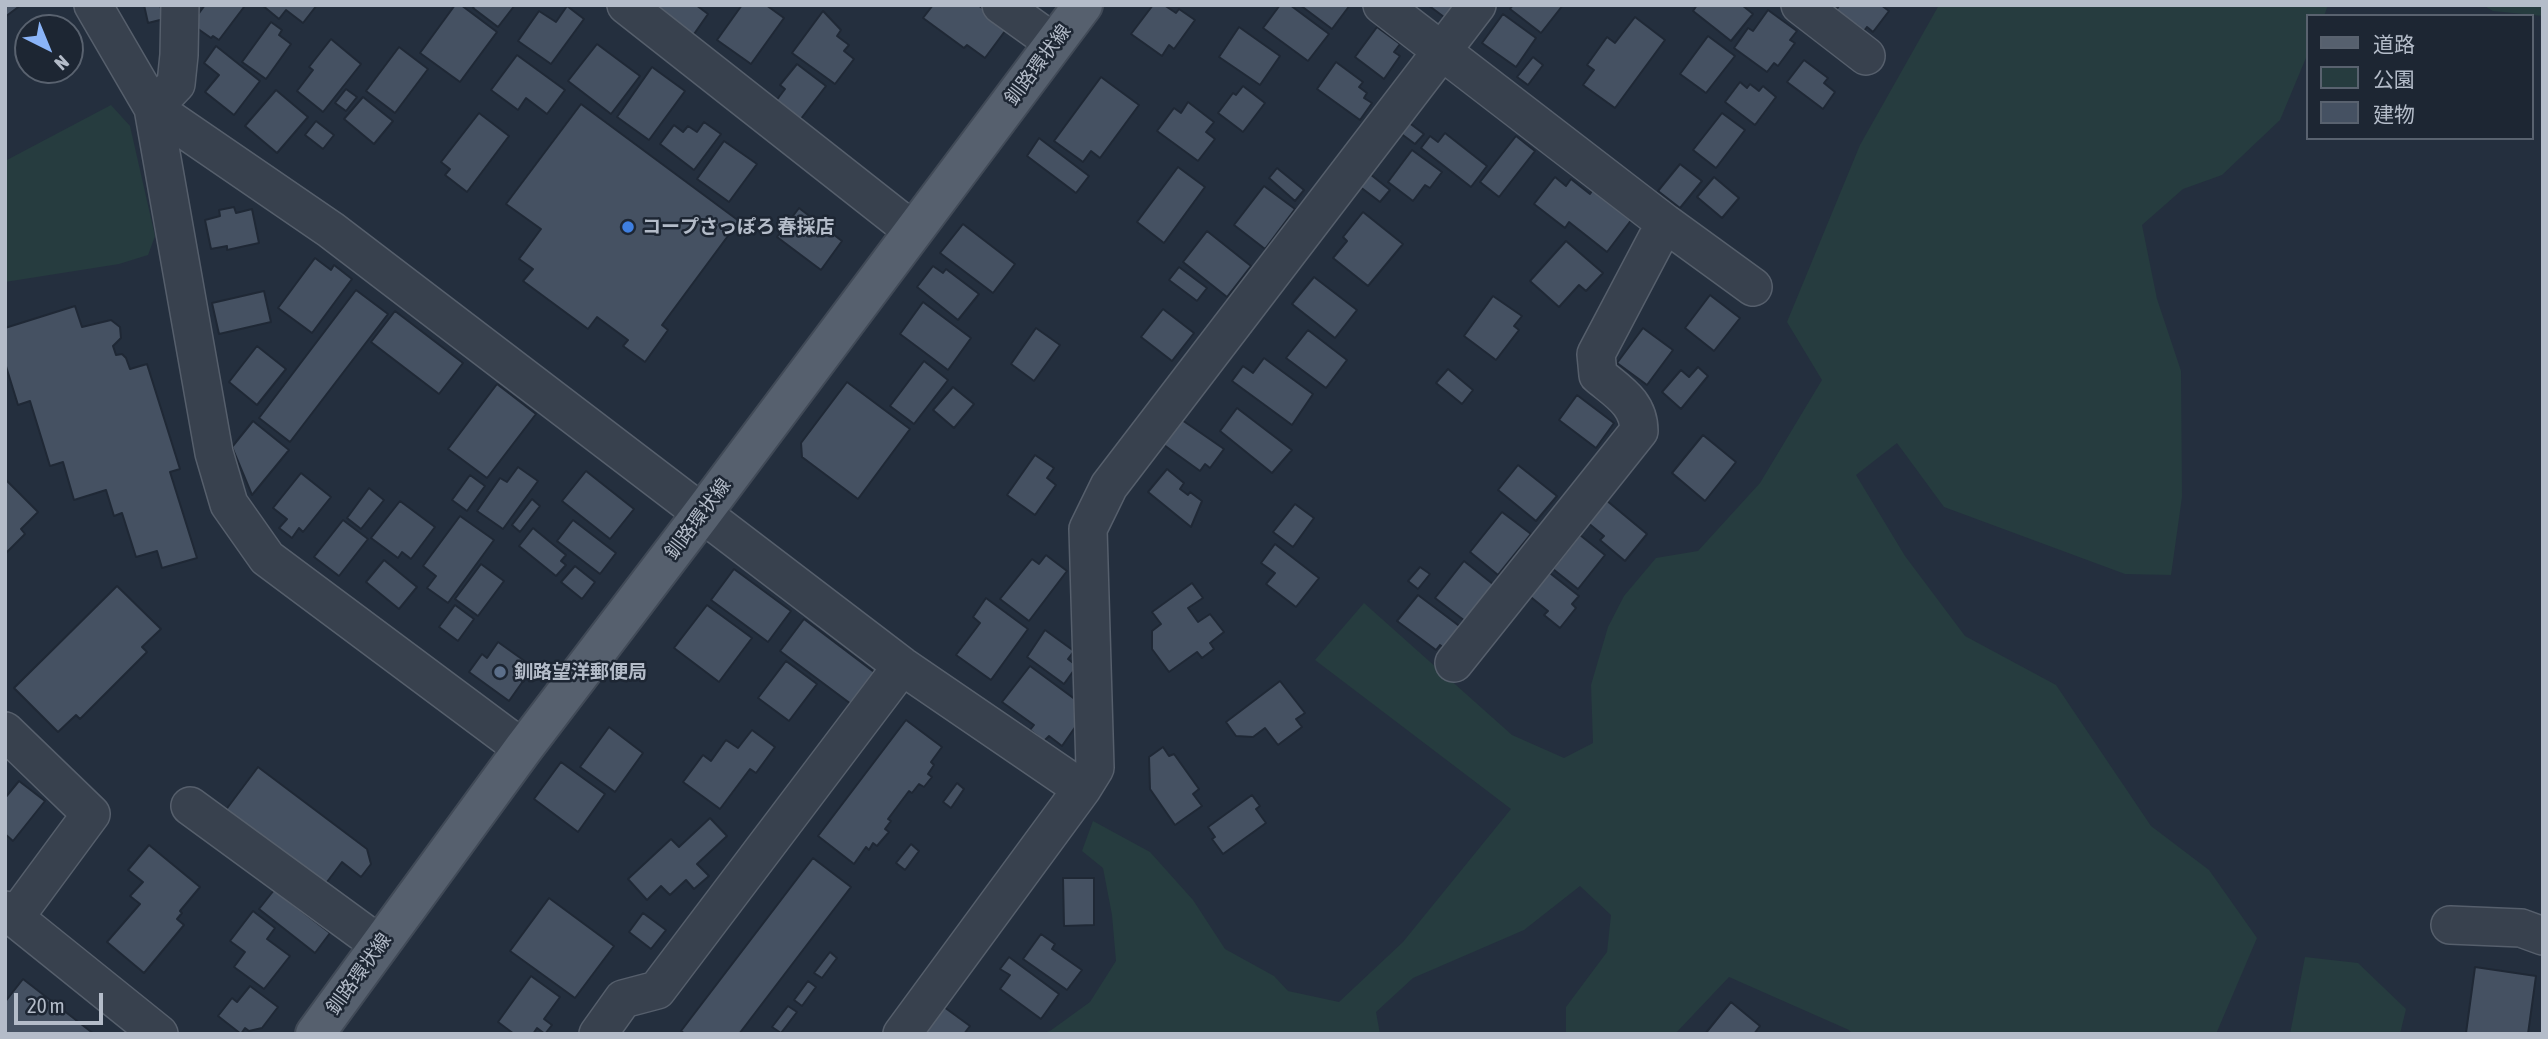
<!DOCTYPE html>
<meta charset="utf-8">
<style>
body{margin:0}
#map{position:relative;width:2548px;height:1039px;overflow:hidden;background:#242f3e;font-family:"Asap Condensed","Noto Sans JP",sans-serif}
canvas{display:block}
.frame{position:absolute;inset:0;border:7px solid #b4bcc9;pointer-events:none}
.legend{position:absolute;left:2306px;top:14px;width:228px;height:126px;box-sizing:border-box;background:#1d2633;border:2px solid #59626f;margin:0;padding:9px 12px;list-style:none;font-size:21px;color:#b4bcc9}
.legend li{display:flex;align-items:center;gap:14px;height:35px}
.legend b{width:35px;border:2px solid #59626f}
.north{position:absolute;left:14px;top:14px;width:70px;height:70px;box-sizing:border-box;background:#1d2633;border:2px solid #59626f;border-radius:50%;rotate:137deg;font-size:19px;font-weight:700;line-height:28px;text-align:center;color:#b4bcc9}
.north::after{content:'';display:block;margin:auto;width:24px;height:32px;background:#8ab4f8;clip-path:polygon(50% 0,100% 100%,50% 72%,0 100%)}
.scale{position:absolute;left:14px;top:993px;width:89px;height:32px;box-sizing:border-box;border:4px solid #b4bcc9;border-top:0;padding-left:9px;font-size:21px;line-height:24px;white-space:nowrap;color:#b4bcc9;-webkit-text-stroke:5px #1d2633;paint-order:stroke}
</style>
<div id="map">
<canvas width="2548" height="1039"></canvas>
<div class="frame"></div>
<ul class="legend">
<li><b style="height:9px;background:#56606e"></b>道路</li>
<li><b style="height:19px;background:#263c3f"></b>公園</li>
<li><b style="height:19px;background:#455162"></b>建物</li>
</ul>
<div class="north">N</div>
<div class="scale">20 m</div>
</div>
<script>
const g = document.querySelector('canvas').getContext('2d');
g.lineJoin = 'round';
function fill(path, color) { g.fillStyle = color; g.fill(path, 'evenodd'); }
function trace(path, color, width, dash) { g.strokeStyle = color; g.lineWidth = width; g.lineCap = dash ? 'butt' : 'round'; g.setLineDash(dash || []); g.stroke(path); }
function label(font, color, halo, rows, align = 'center') {
  g.font = font + ' "Asap Condensed","Noto Sans JP",sans-serif'; g.lineWidth = 5; g.setLineDash([]); g.textBaseline = 'middle'; g.strokeStyle = halo; g.fillStyle = color; for (const [text, x, y, turn = 0] of rows) {
    g.save(); g.translate(x, y); g.rotate((+turn || 0) * Math.PI / 180); g.textAlign = isNaN(turn) ? turn : align; if (halo) g.strokeText(text, 0, 0); g.fillText(text, 0, 0); g.restore();
  }
}
const green = new Path2D(`
 M1939,5h389l-4,11h-16v37l-28,67 -58,55 -39,14 -41,36 15,74 24,72 1,126 -11,78 -46,-1 -181,-67 -47,-64 -41,32 49,81 60,80 91,49 95,141 58,44 48,68 -41,96h-363l-4,-4 -120,-53 -54,57h-109v-27l41,-55 4,-37 -31,-29 -56,44 -111,48 -37,34 4,22h-340l10,-3 40,-29 26,-41 -4,-46 -9,-47 -21,-17 11,-30 57,31 43,48 32,49 49,27 14,15 51,11 64,-60 108,-133 -196,-149 49,-57 148,132 52,23 29,-15 -2,-58 17,-58 16,-31 32,-38 42,-7 62,-68 62,-103 -35,-58 73,-177z
 M2483,5h60v11l-50,-5z
 M111,105l19,21 25,110 -7,19 -29,9 -114,18v-121z
 M2305,957l53,6 48,46 -6,25h-110z`);
const building = new Path2D(`
 M5,5h16l-16,12z
 M144,5h16l4,14 -16,4z
 M205,5h36l3,2 -25,33 -6,-4 -2,2 -20,-14z
 M262,5h55l-14,18 -17,-13 -7,9z
 M455,5h6l36,27 -37,50 -40,-29z
 M475,5h40l-17,22 -25,-19z
 M659,5h37l12,9 -16,23 -37,-27z
 M742,5h24l18,13 -33,46 -34,-24z
 M933,5h45l30,22 -23,31 -18,-13 -3,3 -41,-30z
 M1153,5h11l12,8 3,-4 16,11 -21,29 -5,-4 -7,11 -31,-22z
 M1280,5h10l39,29 -21,27 -45,-33z
 M1300,5h50l-18,24z
 M1428,5h31l-11,15z
 M1513,5h50l-22,28 -31,-24z
 M1697,5h45l11,9 -22,27 -38,-30z
 M1840,5h41l8,6 -16,21 -6,-5 -3,4 -28,-21z
 M567,6l17,13 -33,45 -33,-23 21,-30 17,11z
 M1768,10l29,21 -7,9 5,3 -17,23 -4,-3 -7,9 -33,-24 14,-20 5,3z
 M823,11l18,19 -4,6 12,9 -5,6 10,8 -19,25 -43,-31z
 M1503,14l33,24 -20,29 -34,-24z
 M1635,17l30,23 -50,68 -32,-23 11,-15 -7,-5 20,-28 8,6z
 M271,22l11,8 -3,5 12,9 -25,35 -24,-17z
 M1239,27l41,29 -20,29 -41,-28z
 M1377,27l23,17 -6,8 6,4 -16,23 -29,-22z
 M1708,36l27,20 -29,37 -26,-19z
 M331,39l30,25 -38,48 -26,-21 16,-21 -4,-3z
 M597,44l43,32 -29,38 -43,-33z
 M216,46l44,35 -26,34 -29,-23 14,-17 -15,-12z
 M399,47l29,22 -33,44 -29,-22z
 M517,55l48,35 -18,24 -21,-16 -8,12 -27,-20z
 M1533,57l10,8 -15,20 -11,-8z
 M1804,60l24,18 -4,5 11,9 -12,17 -36,-27z
 M1336,62l27,20 -4,5 8,6 -3,5 8,5 -12,17 -43,-31z
 M797,64l29,22 -26,34 -24,-19 9,-12 -5,-4z
 M652,67l33,24 -36,49 -32,-23z
 M1101,77l38,28 -39,53 -9,-7 -8,11 -29,-21z
 M1740,82l7,6 3,-4 9,7 4,-5 13,11 -21,28 -30,-23z
 M1243,86l22,17 -22,29 -25,-19 15,-20 3,2z
 M346,89l11,8 -11,14 -11,-8z
 M276,90l32,27 -31,36 -32,-27z
 M363,97l30,24 -19,23 -30,-25z
 M1188,102l26,20 -8,10 9,7 -17,22 -41,-30 17,-23 7,5z
 M581,104l158,117 -77,104 6,5 -23,32 -22,-16 5,-6 -31,-23 -9,12 -65,-48 10,-12 -14,-10 22,-30 -35,-25z
 M479,113l30,23 -42,56 -22,-17 5,-6 -9,-7z
 M1722,113l23,17 -29,38 -23,-18z
 M1404,119l20,15 -9,10 -19,-14z
 M316,121l18,14 -11,14 -18,-14z
 M704,122l17,12 -27,36 -34,-26 14,-19 9,7 5,-6 9,6z
 M1445,133l42,33 -16,21 -50,-39 9,-12 8,6z
 M1516,136l19,15 -36,46 -19,-15z
 M1039,138l50,38 -13,17 -49,-37z
 M724,141l33,23 -28,38 -32,-23z
 M1412,150l30,22 -12,16 -5,-3 -12,16 -25,-19z
 M1680,164l22,17 -22,27 -22,-17z
 M1178,167l27,20 -41,56 -27,-21z
 M1277,168l27,22 -9,11 -26,-23z
 M1365,170l25,20 -10,12 -25,-19z
 M1555,177l11,9 5,-7 19,15 3,-5 39,30 -25,33 -38,-30 -4,6 -31,-24z
 M1714,177l25,21 -17,20 -25,-21z
 M1264,186l31,23 -30,40 -31,-24z
 M234,207l2,6 16,-4 7,34 -32,7v-4l-16,3 -6,-29 15,-4 -1,-6z
 M799,208l43,33 -21,29 -44,-33z
 M1363,212l40,32 -35,42 -35,-28 14,-17 -4,-4z
 M963,224l52,40 -22,29 -53,-40z
 M1207,231l44,35 -24,31 -44,-35z
 M1566,241l37,32 -17,18 -7,-6 -20,22 -29,-26z
 M315,258l16,12 3,-5 18,14 -40,54 -34,-25z
 M933,266l10,7 3,-4 33,25 -21,26 -41,-33z
 M1179,267l28,21 -10,13 -28,-21z
 M1314,277l43,33 -22,28 -43,-34z
 M356,290l32,24 -98,128 -31,-24z
 M264,291l7,31 -52,12 -7,-31z
 M1710,295l30,23 -26,33 -29,-23z
 M1493,296l29,20 -8,10 5,4 -23,30 -32,-24z
 M923,302l48,36 -23,32 -48,-36z
 M75,306l7,21 29,-7 9,7 1,11 -8,8 3,9 6,-1 4,4 4,11 17,-5 33,105 -10,3 27,86 -35,10 -5,-17 -21,6 -14,-44 -8,3 -8,-26 -32,10 -11,-38 -13,4 -20,-65 -12,4 -13,-42v-35z
 M1163,309l31,24 -22,28 -31,-24z
 M395,311l68,52 -24,31 -68,-52z
 M1036,328l24,17 -26,36 -23,-17z
 M1643,328l30,22 -26,35 -30,-22z
 M1308,330l39,30 -21,28 -40,-30z
 M257,346l29,23 -29,36 -28,-23z
 M1264,358l49,36 -21,31 -60,-44 11,-15 10,7z
 M924,361l24,19 -34,44 -24,-18z
 M1698,367l10,9 -27,33 -19,-17 19,-22 8,7z
 M1448,369l25,21 -11,14 -26,-21z
 M847,382l63,47 -52,70 -56,-42 -1,-14z
 M497,384l39,30 -49,64 -39,-29z
 M953,387l21,17 -20,24 -21,-18z
 M1577,395l37,28 -18,25 -37,-28z
 M1237,408l55,42 -20,23 -52,-42z
 M1182,420l42,29 -14,19 -5,-4 -5,7 -36,-26z
 M253,421l36,29 -37,45 -20,-48z
 M1703,435l33,27 -31,39 -33,-28z
 M1035,455l19,13 -7,10 9,7 -21,30 -28,-20z
 M1518,465l39,31 -21,25 -38,-31z
 M518,467l20,14 -35,48 -26,-18 23,-33 7,4z
 M1167,469l17,14 -4,6 8,6 2,-3 12,9 -11,26 -43,-35z
 M586,471l48,38 -24,30 -48,-38z
 M301,473l30,24 -28,35 -4,-4 -7,10 -13,-10 8,-9 -14,-11z
 M470,475l15,11 -18,25 -15,-11z
 M5,479l33,33 -17,17 4,5 -20,20z
 M369,488l15,12 -23,29 -14,-11z
 M532,499l8,7 -20,26 -8,-7z
 M1606,500l41,34 -22,27 -25,-21 4,-4 -17,-14z
 M400,501l35,26 -24,32 -9,-7 -4,6 -27,-20z
 M1295,504l19,14 -21,29 -20,-15z
 M1502,512l29,22 -33,41 -28,-23z
 M460,516l34,24 -46,63 -21,-15 9,-12 -13,-10z
 M343,520l25,19 -29,37 -25,-19z
 M573,520l43,33 -16,21 -43,-33z
 M533,528l33,27 -5,6 5,4 -10,11 -37,-30z
 M1580,535l25,20 -27,34 -25,-20z
 M1275,544l44,34 -23,29 -30,-23 9,-11 -14,-10z
 M1046,555l21,16 -38,50 -29,-22 32,-40 7,5z
 M384,560l33,27 -18,22 -33,-27z
 M1464,561l30,24 -29,36 -30,-23z
 M481,564l23,17 -26,35 -23,-17z
 M575,566l20,16 -13,17 -21,-17z
 M1420,567l10,7 -12,15 -10,-8z
 M734,569l57,42 -23,31 -57,-42z
 M1546,570l33,26 -7,8 4,4 -16,20 -16,-13 4,-4 -21,-17z
 M1192,583l11,15 -15,10 10,14 12,-8 14,18 -14,11 4,6 -12,9 -5,-6 -28,20 -17,-23v-18l9,-7 -9,-12z
 M117,586l44,43 -19,18 5,5 -67,67 -4,-4 -18,17 -44,-44z
 M1418,595l44,33 -16,22 -6,-5 -4,5 -39,-29z
 M986,598l42,31 -37,51 -35,-25 24,-32 -7,-6z
 M455,605l19,14 -16,22 -19,-14z
 M707,605l45,33 -33,44 -45,-34z
 M804,619l74,56 -23,32 -75,-56z
 M1045,630l29,21 -6,8 9,7 -13,18 -37,-27z
 M498,642l35,25 -24,34 -40,-29 13,-18 5,4z
 M786,661l31,23 -28,37 -31,-23z
 M1030,666l46,34 2,23 -16,23 -13,-10 -5,5 -14,-11 4,-5 -32,-23z
 M1280,681l25,32 -9,6 6,8 -24,18 -13,-17 -12,9 -17,-1 -10,-14z
 M906,720l36,27 -11,15 3,3 -6,9 4,3 -8,10 -5,-3 -7,9 -3,-2 -21,28 3,2 -6,8 4,3 -12,14 -4,-3 -4,7 -3,-3 -12,17 -36,-28z
 M609,727l34,26 -28,39 -35,-25z
 M752,730l23,17 -19,26 -6,-4 -30,40 -37,-27 20,-27 8,6 15,-21 12,8z
 M1163,747l6,9 5,-2 25,35 -6,5 9,12 -27,19 -25,-36 -1,-32z
 M561,762l44,32 -27,38 -44,-33z
 M258,767l109,82 4,15 -10,13 -19,-15 -18,24 -99,-75z
 M19,781l26,20 -32,40 -8,-7v-36z
 M957,783l7,6 -13,19 -8,-6z
 M1252,795l8,11 -4,3 10,14 -43,31 -11,-15 3,-2 -7,-10z
 M710,818l17,18 -30,28 12,12 -15,13 -8,-9 -16,15 -9,-9 -14,14 -19,-21 43,-40 8,8z
 M911,844l8,7 -14,19 -9,-7z
 M149,845l51,42 -20,24 2,2 -5,6 7,6 -40,48 -37,-31 33,-38 -10,-8 13,-14 -15,-12z
 M813,858l38,29 -112,147h-54l-4,-3z
 M1063,878h31v47l-30,1z
 M274,890l56,43 -15,20 -56,-44z
 M549,898l65,48 -39,52 -65,-47z
 M253,911l22,17 -8,11 23,17 -26,33 -30,-22 11,-15 -15,-11z
 M643,913l23,17 -15,19 -22,-17z
 M1041,934l14,10 -3,5 30,21 -15,20 -44,-31z
 M830,952l7,6 -15,20 -8,-5z
 M1009,957l50,37 -18,25 -41,-30 10,-14 -10,-6z
 M2475,967l61,9 -8,58 -62,-1z
 M531,976l29,21 -16,22 8,6 -7,9 -8,-6 -4,6h-19l-16,-12z
 M23,979l71,55h-89v-32z
 M808,981l8,6 -14,19 -8,-6z
 M250,986l28,21 -16,21 -13,3 -4,-3 -4,6 -23,-18 14,-18 5,4z
 M1731,1002l29,24 -6,8h-49z
 M788,1006l9,6 -16,21 -9,-6z
 M944,1007l26,19 -6,8h-41z`);
const street = new Path2D(`
 M93,5l60,103 61,345 15,51 38,54 256,191
 M180,5l-1,50 -3,29 -23,24 178,122 571,436 180,123 -180,245
 M626,5l287,226
 M1001,5l53,38
 M1382,5l283,218 88,64
 M1800,5l66,51
 M1454,663l185,-232c0,-28 -21,-39 -41,-56l-2,-21 69,-131
 M5,731l86,83 -76,103
 M1082,789l13,-21 -7,-239 21,-43 368,-481
 M190,806l190,139
 M5,910l154,124
 M2450,925l71,3 22,8
 M598,1034l25,-35 34,-9 245,-324`);
const primary = new Path2D(`
 M315,1034l208,-285 178,-234 382,-510`);
const markers = [
 [628,227,7,"#3f7fe0"],
 [500,672,7,"#5c6f8a"]
];
const streetNames = [
 ["釧路環状線",1038,65,-53],
 ["釧路環状線",698,519,-53],
 ["釧路環状線",359,974,-54]
];
const poiNames = [
 ["コープさっぽろ 春採店",642,227],
 ["釧路望洋郵便局",514,672]
];
fill(green, '#263c3f');
fill(building, '#455162');
trace(building, '#1f2835', 2);
trace(street, '#565f6c', 40);
trace(primary, '#414a57', 42);
trace(street, '#38414e', 37);
trace(primary, '#56606e', 38);
for (const [x, y, r, color] of markers) { const dot = new Path2D(); dot.arc(x, y, r, 0, 2 * Math.PI); g.fillStyle = color; g.fill(dot); trace(dot, '#1d2633', 2.5); }
label('19px', '#b4bcc9', '#1d2633', streetNames);
label('bold 19px', '#b4bcc9', '#1d2633', poiNames, 'left');
</script>
